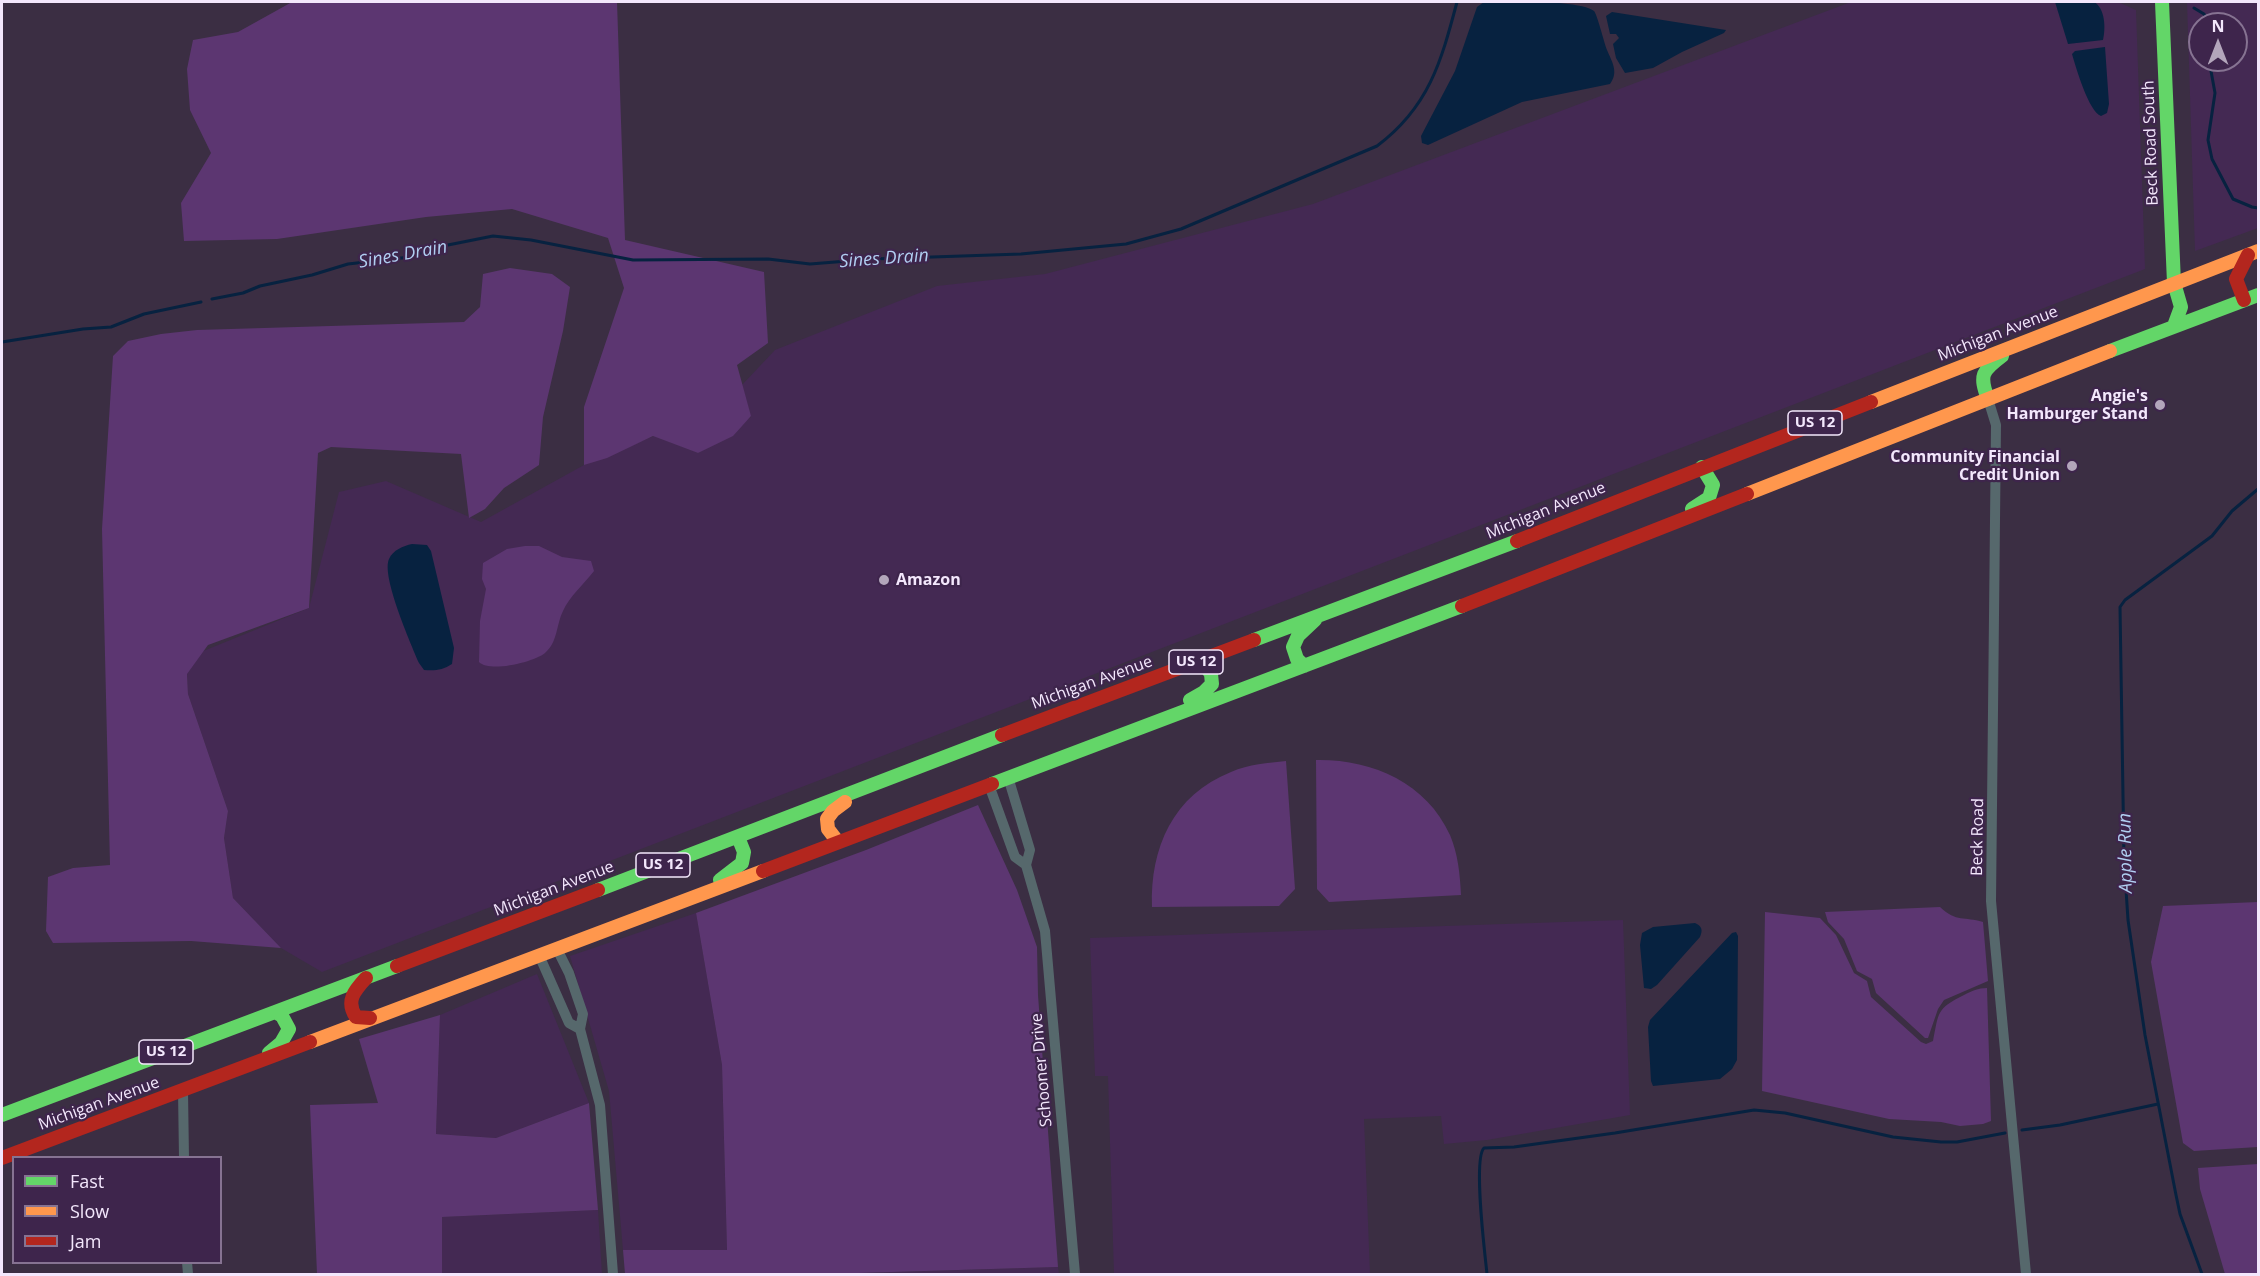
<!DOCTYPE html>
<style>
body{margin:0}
#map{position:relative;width:2260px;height:1276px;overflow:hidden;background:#3b2e43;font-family:"Open Sans",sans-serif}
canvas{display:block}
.frame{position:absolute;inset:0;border:3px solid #f3e7fc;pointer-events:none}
.legend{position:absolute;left:12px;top:1156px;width:210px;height:108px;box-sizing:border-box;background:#3e254c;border:2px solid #867392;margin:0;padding:8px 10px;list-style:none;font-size:18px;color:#f3e7fc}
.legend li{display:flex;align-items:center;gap:12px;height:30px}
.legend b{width:30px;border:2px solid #867392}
.north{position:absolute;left:2188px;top:12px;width:60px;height:60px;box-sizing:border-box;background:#3e254c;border:2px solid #867392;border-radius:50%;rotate:0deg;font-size:16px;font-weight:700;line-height:24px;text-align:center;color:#f3e7fc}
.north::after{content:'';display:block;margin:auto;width:21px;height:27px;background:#b3a6bb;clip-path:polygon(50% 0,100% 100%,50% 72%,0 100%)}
</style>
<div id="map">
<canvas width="2260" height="1276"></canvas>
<div class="frame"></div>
<ul class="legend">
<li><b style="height:8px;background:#63d668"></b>Fast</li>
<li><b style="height:8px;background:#ff974d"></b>Slow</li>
<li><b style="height:8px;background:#b3261e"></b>Jam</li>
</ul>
<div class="north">N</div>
</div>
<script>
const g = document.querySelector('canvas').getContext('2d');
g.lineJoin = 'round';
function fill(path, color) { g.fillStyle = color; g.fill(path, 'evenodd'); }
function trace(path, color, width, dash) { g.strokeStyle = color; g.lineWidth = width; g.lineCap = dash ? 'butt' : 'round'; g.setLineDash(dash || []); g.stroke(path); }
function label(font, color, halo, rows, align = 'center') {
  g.font = font + ' "Open Sans",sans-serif'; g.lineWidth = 4.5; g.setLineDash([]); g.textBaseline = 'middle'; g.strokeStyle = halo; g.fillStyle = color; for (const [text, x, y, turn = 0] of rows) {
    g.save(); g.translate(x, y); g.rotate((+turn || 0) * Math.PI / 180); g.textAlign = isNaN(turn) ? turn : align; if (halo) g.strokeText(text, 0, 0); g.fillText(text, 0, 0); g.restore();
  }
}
const built = new Path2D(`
 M1851,2h267l18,8 9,259 -1823,703 -41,-24 -48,-50 -9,-60 4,-27 -40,-117 -1,-21 14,-21 108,-44 30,-116 47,-11 95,41 103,-57 70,-29 44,17 53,-36 -9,-32 33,-35 162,-64 108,-12 268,-70z
 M2187,2h71v226l-63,23zM2200,24h36v36h-36z
 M696,913l26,152 5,185h-104l-14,-159 -39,-135z
 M1623,920l7,195 -143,25 -43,4 -3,-28 -77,3 6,155h-256l-6,-198h-13l-5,-138z
 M537,974l52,129 -93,35 -60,-4 4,-119z
 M598,1210l4,64h-160v-57z
 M1058,1267l1,7h-233z`);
const green = new Path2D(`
 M292,2h325l8,238 139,32 4,71 -31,22 14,51 -18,20 -35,17 -45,-17 -46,22 -23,7v-58l40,-119 -16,-50 -96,-29 -86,8 -149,22 -93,2 -3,-38 30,-50 -21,-43 -3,-41 6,-29 45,-8z
 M510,268l42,6 18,13 -7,44 -20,86 -4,48 -35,23 -19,21 -16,9 -8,-64 -130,-7 -13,6 -9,155 -101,37 -21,29 1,20 40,117 -4,27 9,60 48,50 -90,-7 -138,2 -7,-12 2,-54 25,-9 37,-3 -8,-336 11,-173 15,-15 33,-7 36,-4 267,-8 16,-15 3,-33z
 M525,546h14l23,11 29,4 3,10c-9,12 -25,26 -31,40 -7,14 -5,31 -18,42 -11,9 -55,20 -66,9l1,-41 6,-32 -4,-10 1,-16 24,-14z
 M1316,760c55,-1 110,22 134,75 8,19 10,39 11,60l-132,7 -12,-13z
 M1286,761l9,128 -16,17 -127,1c-2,-59 21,-112 79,-135 18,-8 37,-9 55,-11z
 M978,805l39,85 20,57 1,48 20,272 -232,7h-201l-2,-24h104l-5,-185 -26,-152 170,-63z
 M2258,902v245l-64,4 -11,-8 -32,-181 12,-56z
 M1940,907c17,16 24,9 43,15l5,59 -44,19 -6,9 -10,29h-3l-49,-45 -4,-14 -15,-8 -13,-32 -16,-17 -3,-10z
 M1765,912l55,6 16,17 18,38 13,8 4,16 50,45 5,2 7,-3c6,-29 3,-32 31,-46 8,-4 14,-7 23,-7l4,133 -8,3 -23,2 -19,-4 -52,-3 -127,-28z
 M440,1015l-4,119 60,4 93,-35 9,107 -156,7v57h-125l-7,-169 68,-2 -19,-64z
 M2258,1164v110h-33l-25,-85 -2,-21z`);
const water = new Path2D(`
 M1484,2c20,-1 98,-2 110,9 3,3 10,31 13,39 5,12 12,22 3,34l-88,18 -94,43 -6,-2 -1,-7 34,-65 22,-64z
 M2055,2h39c11,6 12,26 9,38l-35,4z
 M1612,12l114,18 -2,3 -42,19 -29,16 -28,5 -9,-15 -3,-14 6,-6 -3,-4h-6l-4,-18z
 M2105,47l4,57 -2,9 -6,3c-12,-4 -25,-48 -29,-62l3,-3z
 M412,544l15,1 4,6 23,97 -2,16c-9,6 -17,7 -28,6l-5,-7c-8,-19 -38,-87 -30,-104 4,-9 14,-13 23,-15z
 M1695,923c7,3 8,7 5,14l-43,48 -6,4 -7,-1 -4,-43 2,-12 11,-6z
 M1736,932l2,4 -1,124 -5,9 -12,10 -67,7 -2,-5 -3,-54 2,-7 82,-87z`);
const stream = new Path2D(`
 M2194,8l10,6 4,7 -1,3
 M2209,60l6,33 -7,47 4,19 21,40 19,8 6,1
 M212,299l31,-6 17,-7 52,-11 36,-11 62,-7 23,-9 60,-12 38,4 102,20 135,-1 42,5 63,-5 148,-5 105,-10 55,-15 196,-83c52,-39 64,-84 80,-144
 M2,342l81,-13 28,-2 33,-13 57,-12
 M2022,1130l38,-5 98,-21
 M1487,1274c-2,-20 -14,-115 -3,-126l30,-1 101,-14 139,-23 31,3 108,24 48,5h16l48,-9
 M2202,1274l-22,-60 -4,-19 -31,-160 -17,-115 -4,-61 -4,-252 5,-7 87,-64 20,-25 26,-22`);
const street = new Path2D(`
 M1988,399l8,26 -5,476 35,373
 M989,785l26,72 11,8 4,-15 -22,-73
 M1026,865l19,66 30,343
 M539,955l30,68 11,6 3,-15 -14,-41 -12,-24
 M580,1029l20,76 13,169
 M183,1091l1,67
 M187,1262l1,12`);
const fast = new Path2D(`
 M2162,2l12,281
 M2174,283l7,24 -7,19
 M2110,351l148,-56
 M1988,399c-9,-24 -6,-28 14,-43
 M1692,509l17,-11 4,-13 -11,-18
 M1254,640l263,-99
 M1304,666l-7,-7 -4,-12 5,-11 17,-16
 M1190,700l14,-8 8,-8 -1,-10 -10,-14
 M992,784l470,-178
 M720,880l22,-17 2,-11 -6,-15
 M598,890l404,-155
 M269,1053l12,-10 8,-14 -7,-13 -7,-4
 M2,1115l395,-149`);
const slow = new Path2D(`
 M1871,402l387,-151
 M1747,494l363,-143
 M838,842l-10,-13 -1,-10 6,-8 12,-9
 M310,1042l453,-171`);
const jam = new Path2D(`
 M2244,300l-8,-21 12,-24
 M1517,541l354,-139
 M1462,606l285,-112
 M1002,735l252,-95
 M763,871l229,-87
 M397,966l201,-76
 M366,978c-11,12 -21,23 -10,39l14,1
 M2,1158l308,-116`);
const markers = [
 [2160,405,6,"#b3a6bb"],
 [2072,466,6,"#b3a6bb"],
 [884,580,6,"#b3a6bb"]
];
const shields = [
 [1815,423,54],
 [1196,662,54],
 [663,865,54],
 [166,1052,54]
];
const shieldNames = [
 ["US 12",1815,423],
 ["US 12",1196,662],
 ["US 12",663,865],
 ["US 12",166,1052]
];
const streetNames = [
 ["Beck Road South",2151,143,-92],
 ["Michigan Avenue",1998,334,-21],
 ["Michigan Avenue",1546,511,-22],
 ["Michigan Avenue",1092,683,-20],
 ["Beck Road",1978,837,-89],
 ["Michigan Avenue",554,889,-21],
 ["Schooner Drive",1042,1070,-95],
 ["Michigan Avenue",99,1104,-20]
];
const poiNames = [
 ["Angie's",2148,396],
 ["Hamburger Stand",2148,414],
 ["Community Financial",2060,457],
 ["Credit Union",2060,475],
 ["Amazon",896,580,"left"]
];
const waterNames = [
 ["Sines Drain",403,255,-10],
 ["Sines Drain",884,259,-4],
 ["Apple Run",2126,853,-91]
];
fill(built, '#442953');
fill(green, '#5c3671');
fill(water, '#072240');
trace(stream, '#072240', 3);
trace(street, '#56686c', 10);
trace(fast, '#63d668', 14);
trace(slow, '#ff974d', 14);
trace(jam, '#b3261e', 14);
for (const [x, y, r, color] of markers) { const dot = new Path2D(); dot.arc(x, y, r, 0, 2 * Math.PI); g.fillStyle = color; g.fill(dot); trace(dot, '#3e254c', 2); }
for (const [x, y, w] of shields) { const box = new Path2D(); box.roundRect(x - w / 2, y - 12, w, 24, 4.5); g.fillStyle = '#3e254c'; g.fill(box); trace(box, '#f3e7fc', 1.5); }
label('bold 15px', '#f3e7fc', null, shieldNames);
label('16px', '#f3e7fc', '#3e254c', streetNames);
label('bold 16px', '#f3e7fc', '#3e254c', poiNames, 'right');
label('italic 18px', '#b0cef1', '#3e254c', waterNames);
</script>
